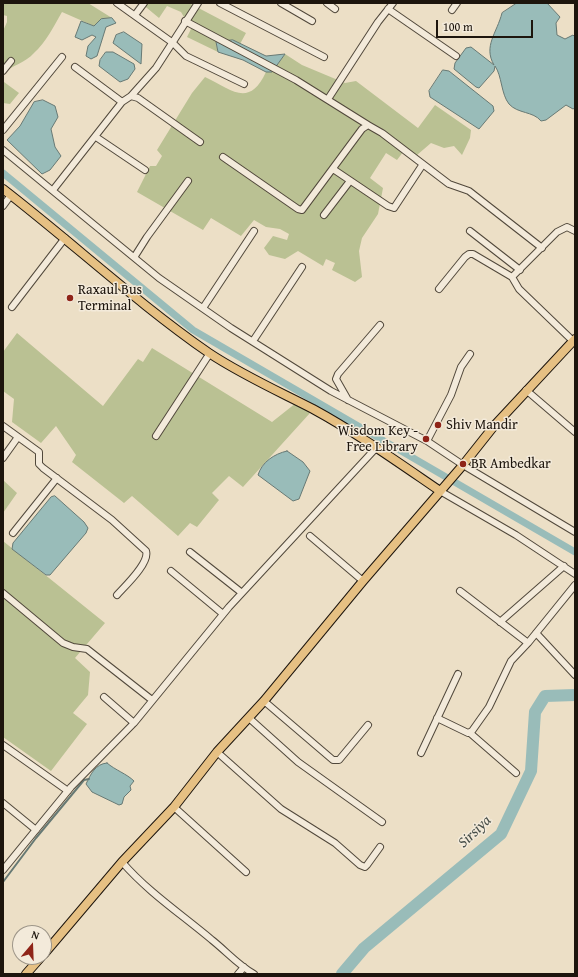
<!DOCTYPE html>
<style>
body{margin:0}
#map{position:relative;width:578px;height:977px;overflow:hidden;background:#ecdfc6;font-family:"Gentium Book Plus",serif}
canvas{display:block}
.frame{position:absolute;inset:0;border:4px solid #1d150d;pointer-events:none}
.north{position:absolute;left:12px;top:925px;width:40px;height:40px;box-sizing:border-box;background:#f3eada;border:1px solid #9d9588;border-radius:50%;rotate:19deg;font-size:11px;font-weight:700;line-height:16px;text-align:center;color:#1d150d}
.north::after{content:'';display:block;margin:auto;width:14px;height:18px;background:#8f2418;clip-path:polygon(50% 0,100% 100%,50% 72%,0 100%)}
.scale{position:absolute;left:436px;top:20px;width:97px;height:18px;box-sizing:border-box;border:2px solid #1d150d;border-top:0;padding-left:5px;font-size:12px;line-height:14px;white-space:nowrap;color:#1d150d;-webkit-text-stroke:3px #f3eada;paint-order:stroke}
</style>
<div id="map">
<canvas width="578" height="977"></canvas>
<div class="frame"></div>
<div class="north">N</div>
<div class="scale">100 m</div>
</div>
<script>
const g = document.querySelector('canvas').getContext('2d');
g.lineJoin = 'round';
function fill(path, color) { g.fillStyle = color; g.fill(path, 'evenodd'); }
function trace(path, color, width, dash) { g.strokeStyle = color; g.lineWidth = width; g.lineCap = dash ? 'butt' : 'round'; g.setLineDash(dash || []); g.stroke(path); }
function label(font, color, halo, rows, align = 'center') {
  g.font = font + ' "Gentium Book Plus",serif'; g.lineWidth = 3; g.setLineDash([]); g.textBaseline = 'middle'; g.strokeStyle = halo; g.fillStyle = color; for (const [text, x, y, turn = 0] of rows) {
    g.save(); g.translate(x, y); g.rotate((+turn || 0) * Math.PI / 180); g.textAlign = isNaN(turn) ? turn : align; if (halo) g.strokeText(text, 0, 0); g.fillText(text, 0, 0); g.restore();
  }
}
const green = new Path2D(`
 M3,3h85l24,15 -11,1 -7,7 -32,-14c-8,14 -16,30 -28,41 -9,10 -22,12 -31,21v-43l4,-9v-6l-4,-1z
 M141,3h48l57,30 -6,11 -7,-4 -17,2 2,10 -31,-15 4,-8 -10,-17 -14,-6 -8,12z
 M285,54l17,11 43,18 11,-2 62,47 17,-23 36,25 -1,8 -8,17 -8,-9 -10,2 -13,-5 -14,12 -11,-7 -9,12 -11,-7 -16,25 13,10 -5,26 -16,24 -3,13 3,26 -7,5 -23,-12 3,-7 -9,-4 -3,7 -25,-15 -13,8 -16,-4 -5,-7 9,-12 14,4 2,-6 -9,-5 -14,-2 -12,-7 -13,16 -30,-18 -8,12 -66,-38 13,-26h6l6,-10 -5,-6 35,-57 13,-16c27,13 44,31 61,-5h6z
 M3,76l1,6 15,11 -9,11 -7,-1z
 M17,333l86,73 35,-47 5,3 9,-14 120,74 24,-19 14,10 -67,74 -14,-11 -17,17 7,7 -22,27 -7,-4 -12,13 -46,-40 -8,7 -52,-41 4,-7 -20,-29 -15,17 -29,-21 2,-23 -11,-8v-39z
 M3,480l14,13 -14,20z
 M3,541l102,82 -30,35 15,14 -2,23 -15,18 14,11 -36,47 -48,-34z`);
const water = new Path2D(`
 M517,3h30l13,14 -4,6 1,12 8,4 8,-4 2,2v71l-2,1 -7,-4 -20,15 -5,1c-8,-10 -23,-7 -32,-17 -8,-10 -7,-28 -14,-38l-1,5 -15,17 -3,-1 -22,-18 1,-6 11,-15 5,-1 23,18c-11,-19 3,-32 8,-52z
 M112,18l4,5 -10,4 -9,29 -6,3 -5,-3 2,-10 8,-9 -4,-2 -10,5 -7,-3 6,-16 13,5 7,-7z
 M124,32l18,12 -1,20 -28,-21 3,-8z
 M233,40l33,16 19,-2 -13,18h-6l-23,-12 -25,-8 -2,-10z
 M106,52h7l21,12 1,5 -7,10 -8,3 -21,-16 1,-6z
 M443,70l6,1 44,35 1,5 -15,18 -49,-32 -1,-6z
 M43,100l12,6 3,11 -7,12 4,18 6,9 -11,14 -8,4 -35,-34 13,-14 14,-24z
 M287,451l16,11 7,9 -11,28 -6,2 -35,-26c4,-13 16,-21 29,-24z
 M55,496l29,26 4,6 -2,5 -36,42h-4l-34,-26 1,-6 38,-46z
 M107,763c8,7 20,11 27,18l-4,5 1,4 -7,7 -2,7 -3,1 -27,-13 -6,-8c5,-10 9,-20 21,-21z`);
const stream = new Path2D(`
 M3,882l33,-44 48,-58 5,-1`);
const canal = new Path2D(`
 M3,173l190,157 382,222`);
const river = new Path2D(`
 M342,974l22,-26 137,-114 30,-63 4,-59 10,-16 30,-1`);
const minor = new Path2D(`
 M117,3l56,40 13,13 58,28
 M220,3l104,54
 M281,3l31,18
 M327,3l8,6
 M388,9l68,47
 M452,10l5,-7
 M135,15l9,-12
 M185,21l111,59 72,45
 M75,67l47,35
 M3,71l8,-10
 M131,96l25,-28 42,-65
 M328,99l50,-77 15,-19
 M3,130l59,-73
 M96,137l49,33
 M3,150l156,128 72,50 100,63 96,50 36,24 112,67
 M223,157l75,52 4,1 60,-81 6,-4 14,8 67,51 20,7 73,57
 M333,169l55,37 6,2 29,-44
 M53,190l69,-88 9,-6 7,2 62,44
 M3,206l8,-11
 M324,215l26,-34
 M470,231l50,39
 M135,256l12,-19 41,-56
 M512,277l45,-45 10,-5 8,4
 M439,289l26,-32 4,-3h4l39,23 7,12 54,52
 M12,307l53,-69
 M203,308l51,-77
 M253,341l49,-74
 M526,390l49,42
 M348,400l-12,-21 2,-5 42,-49
 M3,426l36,26v12l4,4 69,52 34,31c4,12 -21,35 -29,44
 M156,436l54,-83
 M427,441l24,-46 10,-28 9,-13
 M3,458l15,-21
 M440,491l76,44 59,39
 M13,533l44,-55
 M310,536l53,45
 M190,552l52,41
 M171,571l52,43
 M460,591l68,52
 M3,593l60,50 10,4 14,2 65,51
 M500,622l64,-56
 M536,633l39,42
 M104,697l30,26
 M264,701l69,59h6l29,-35
 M249,718l49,44 84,60
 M437,718l31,15 4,-2 17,-24 22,-46 17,-18 47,-58
 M470,733l46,40
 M3,745l65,46
 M217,752l64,57 54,34 25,22 5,2 2,-2 13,-18
 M421,753l37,-79
 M3,803l33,27
 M174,807l72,65
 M122,862c26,30 59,52 90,78 14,11 26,25 42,34
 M3,870l68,-83 63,-64 95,-116 147,-159
 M238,974l6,-7`);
const major = new Path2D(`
 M3,189c70,54 134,114 206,164 33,22 69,38 104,56 44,24 86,54 127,82
 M44,954l78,-92 52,-55 43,-55 47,-51 99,-120 100,-116 31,-39 81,-87
 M26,974l15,-17`);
const markers = [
 [70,298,4,"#8f2418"],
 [438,425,4,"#8f2418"],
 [426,439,4,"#8f2418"],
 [463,464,4,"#8f2418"]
];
const poiNames = [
 ["Raxaul Bus",78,290],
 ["Terminal",78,306],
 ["Shiv Mandir",446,425],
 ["Wisdom Key -",418,431,"right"],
 ["Free Library",418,447,"right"],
 ["BR Ambedkar",471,464]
];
const waterNames = [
 ["Sirsiya",475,832,-44]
];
fill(green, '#bac193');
fill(water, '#99bcb9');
trace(water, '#677974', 1);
trace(stream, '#677974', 2);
trace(canal, '#99bcb9', 7);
trace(river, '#99bcb9', 12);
trace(minor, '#51483b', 8);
trace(major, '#1d150d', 10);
trace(minor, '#f3eada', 6);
trace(major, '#e6c083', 8);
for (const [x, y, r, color] of markers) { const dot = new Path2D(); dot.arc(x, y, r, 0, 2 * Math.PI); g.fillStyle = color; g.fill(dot); trace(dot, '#f3eada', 1.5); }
label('14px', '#1d150d', '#f3eada', poiNames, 'left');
label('italic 15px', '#484f49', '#f3eada', waterNames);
</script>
